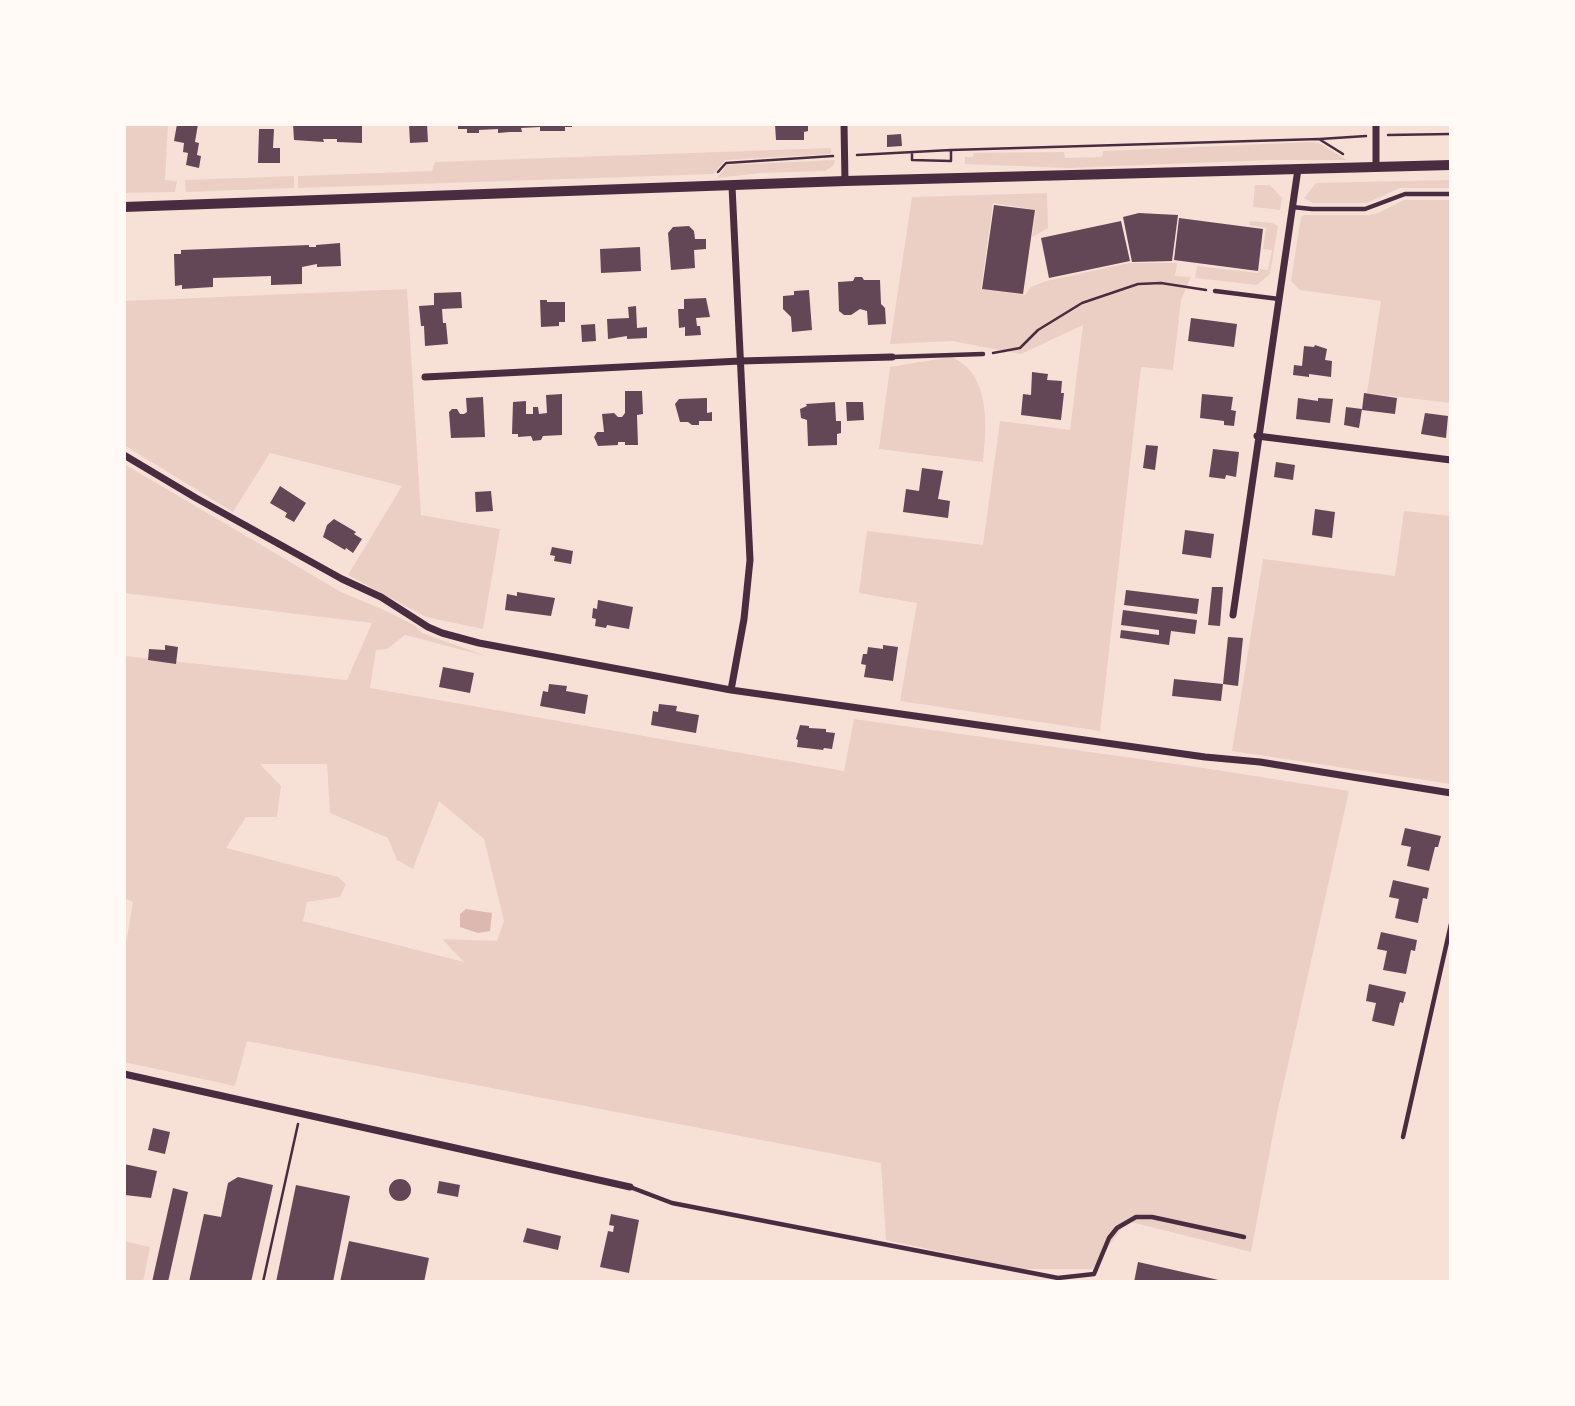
<!DOCTYPE html>
<style>
body{margin:0}
#map{position:relative;width:1575px;height:1406px;overflow:hidden;background:#f7e1d7;font-family:"Noto Sans",sans-serif}
canvas{display:block}
.frame{position:absolute;inset:0;border:126px solid #fffaf5;pointer-events:none}
</style>
<div id="map">
<canvas width="1575" height="1406"></canvas>
<div class="frame"></div>
</div>
<script>
const g = document.querySelector('canvas').getContext('2d');
g.lineJoin = 'round';
function fill(path, color) { g.fillStyle = color; g.fill(path, 'evenodd'); }
function trace(path, color, width, dash) { g.strokeStyle = color; g.lineWidth = width; g.lineCap = dash ? 'butt' : 'round'; g.setLineDash(dash || []); g.stroke(path); }
const green = new Path2D(`
 M124,124h44l-3,56 12,1 -2,11 -51,1z
 M1311,142l8,1 28,17h-77l-201,8 -104,-4v-7h8l1,-4 90,-1 1,6 37,-1 1,-6z
 M831,148v6l-106,6 -11,14 -416,14v-12l134,-5 3,-9z
 M835,160l-1,5 -9,6 -65,2 -43,5 10,-13z
 M294,176v12l-108,4 -1,-12z
 M1451,180v8h-51l-33,15h-54l-9,-5 12,-15z
 M1255,185h15l12,13 -2,12 -27,-3z
 M1047,193l1,35 -16,9 4,-27 -43,-7 -12,86 44,6 6,-8 15,-6 83,-18h48l-2,13 16,1 -10,23 -8,70 -32,-3 -41,364 -200,-30 17,-98 -58,-10 8,-62 116,14 17,-124 70,9 13,-105 -62,29 -69,-13 -62,3 22,-147z
 M1404,200h47v203l-84,-10 14,-92 -81,-11 -9,-9 10,-64 3,-2h65l9,-2z
 M1250,221l22,2 6,3 -8,48 -13,11 -62,-7 2,-12 61,7 2,-4 8,1 4,-20 -9,-1 3,-21 -17,-3z
 M407,289l14,226 79,14 -17,100 -57,-12 -78,-42 54,-89 -132,-33 -37,59 -109,-67v-144z
 M951,357c40,16 36,69 32,105l-104,-13 11,-82z
 M124,464l217,128 43,18 30,15 8,8 67,24 -84,-22 -18,14 -11,1 -6,38 474,83 10,-52 350,49 145,23 -73,327 -25,134 -124,-31 -35,48h-71l-135,-29 -5,-77 -634,-122 -12,45 -111,-24v-107l9,-53 -9,-4v-242l223,24 25,-57 -248,-30zM260,764h67l3,49 58,25 9,22 16,9 26,-68 45,38 20,82 -7,20 -55,-2 22,23 -161,-41 4,-19 33,-5 6,-13 -8,-7 -112,-29 20,-31h31l4,-31z
 M1404,511l47,5v268l-219,-33 31,-192 132,17z
 M124,1241l26,6 -7,35h-19z`);
const water = new Path2D(`
 M466,909l26,4 -2,18 -12,2 -18,-6v-13z`);
const building = new Path2D(`
 M177,124h21l-3,18 4,1 -2,12 4,1 -2,12 -13,-3 2,-12 -5,-1 1,-9 -10,-2z
 M293,124h69v19l-25,-1v-3h-14l1,3 -30,-2z
 M409,124h18l1,18 -18,1z
 M458,124h114v3h-7v4h-25v-4l-19,1 1,4h-12l-12,1v-4l-19,1v3h-12v-4h-9z
 M775,124h33v7l-4,1v8h-28z
 M259,129h15l-1,19h7v15h-22z
 M901,134l1,12 -15,1v-12z
 M994,205l41,5 -12,84 -41,-5z
 M1139,213l39,2 -6,46 -40,1 -9,-45z
 M1179,218l84,11 -5,42 -84,-11z
 M1121,221l9,40 -81,17 -8,-40z
 M689,226l5,5 1,8h11v10l-12,1 1,18 -24,2 -3,-37 5,-6z
 M340,243l1,23 -24,1v-3l-15,3v17l-31,1v-9l-58,2v9l-31,2v-4l-7,1 -1,-32h7v-4l128,-5v2h7v-2z
 M640,247l1,24 -40,2 -1,-24z
 M855,277h7l2,3h16l1,24 4,4 1,16 -18,1 -1,-14 -7,-2 -9,6h-7l-5,-4 -1,-29 15,-1z
 M809,290l3,40 -20,2 -1,-15 -8,-8v-13l11,-1v-4z
 M461,292l1,16 -20,1 1,14h3l2,21 -23,2 -1,-20h-3l-2,-20 15,-1v-12z
 M706,298l4,19 -14,1 1,8h3l1,9 -16,1v-9l-6,1 -1,-19h6v-10z
 M540,300h7v2h18v20h-6v4l-18,1z
 M636,306l1,22 10,-1v11l-20,1v-3l-19,3 -1,-20 22,-1 -1,-11z
 M1191,318l46,6 -3,23 -46,-6z
 M595,324l1,17 -14,1 -1,-17z
 M1315,345l12,4 -2,11 7,1 -1,16 -22,-3v3l-16,-2 1,-10 8,1 2,-20 10,1z
 M1032,372l16,2 -1,6 15,1 -1,12h3l-3,27 -40,-5 2,-21 8,1z
 M625,391h17l1,23 -6,1 1,30h-13v-3h-7v3l-20,1 -4,-9 3,-5h7l-2,-18 12,-1 4,4h4l3,-4z
 M1364,393l33,5 -2,16 -33,-4z
 M562,394v41l-19,1 -2,4 -8,1 -2,-5 -13,1v-3h-6l1,-32 13,-1v13h7v-7h5l1,7 8,-1 -1,-18z
 M1202,394l31,3 -2,13 5,1 -2,15 -10,-1v-4l-24,-3z
 M483,397l2,40 -34,1 -2,-26 3,-3h5l3,5h4l3,-2 -1,-14z
 M707,398v15l5,-1v9h-13v4h-7l-4,-3h-8l-5,-18 4,-5z
 M1298,398l20,3v-3l15,1 -3,24 -34,-4z
 M835,402l1,19h5v12l-4,1v11l-29,1 -1,-26 -6,-2 -1,-9 7,-3 -1,-2z
 M846,402h17l1,18 -17,1z
 M1346,407l16,2 -3,19 -15,-3z
 M1425,413l23,3 -2,22 -25,-4z
 M1146,445l12,1 -3,24 -12,-2z
 M1213,449l26,3 -3,25 -10,-2 -1,4 -16,-2z
 M1276,462l19,3 -2,15 -19,-3z
 M922,468l21,3 -5,28 12,2 -2,17 -45,-6 3,-23 13,2z
 M280,486l26,17 -12,19 -9,-5 2,-4 -17,-10z
 M491,491l2,20 -17,1 -1,-20z
 M1315,509l20,3 -3,26 -20,-3z
 M334,519l22,13 -2,2 8,5 -9,14 -7,-5 -1,2 -22,-13 4,-12z
 M1185,530l29,4 -3,24 -29,-4z
 M552,547l21,4 -2,13 -17,-3 1,-5 -5,-1z
 M1212,587h11l-3,39 -12,-1z
 M1126,590l73,9 -2,15 -73,-9z
 M517,592l38,6 -4,18 -46,-6 2,-16 10,2z
 M598,600l35,7 -4,22 -22,-4 -1,3 -11,-2 1,-7 -4,-1 1,-10 4,1z
 M1123,610l74,10 -2,14 -24,-3 -2,14 -49,-7 1,-8 38,5v-5l-38,-5z
 M1228,637l15,1 -5,48 -15,-2z
 M165,645l13,2 -2,17 -28,-4 1,-11 16,1z
 M883,645l15,2 -5,34 -29,-4 2,-12 -5,-1 2,-10h4l1,-7 15,2z
 M443,667l31,6 -4,20 -31,-6z
 M1174,679l49,5 -2,17 -49,-5z
 M549,684l18,2 -1,5 22,4 -3,19 -45,-8 3,-15 5,1z
 M659,704l18,2 -1,5 23,4 -3,18 -45,-8 2,-14 5,1z
 M800,725l9,1v2l17,1v3l9,1 -3,16 -8,-1 -1,2 -26,-3 1,-7 -2,-1z
 M1405,828l36,8 -3,11h-3l-6,24 -22,-5 4,-19 -10,-2z
 M1393,880l36,8 -2,11 -4,-1 -5,25 -23,-5 4,-19 -10,-2z
 M1381,932l36,8 -2,11 -4,-1 -5,24 -23,-4 4,-19 -10,-2z
 M1369,984l37,8 -3,11 -3,-1 -6,24 -22,-5 4,-18 -10,-2z
 M153,1128l17,4 -5,22 -17,-4z
 M124,1164l33,7 -6,27 -26,-3z
 M238,1177l35,8 -22,97h-62l15,-68 17,3 7,-34z
 M389 1190a11 11 0 1 1 22 0a11 11 0 1 1-22 0Z
 M439,1181l21,4 -2,12 -21,-4z
 M296,1185l54,11 -17,86h-57z
 M173,1188l15,4 -20,90h-16z
 M611,1214l28,6 -10,53 -29,-6 8,-36 5,1 1,-6 -5,-1z
 M527,1228l34,8 -3,14 -35,-8z
 M349,1241l80,17 -5,24h-84z
 M1138,1262l85,19v1h-89z`);
const path = new Path2D(`
 M1388,135l63,-1
 M1320,139l46,-3
 M912,153v7l39,1v-10
 M857,155l94,-5 368,-11 24,15
 M718,172l8,-9 107,-7
 M993,353l27,-5 18,-18 44,-27 56,-19 23,-1 45,7
 M263,1282l35,-158`);
const service = new Path2D(`
 M1292,207l20,2h53l40,-15h46
 M1215,291l64,8
 M892,357l91,-3
 M1403,1137l48,-213
 M630,1187l42,16 386,75 36,-4 15,-36 8,-10 19,-11h16l92,20`);
const minor = new Path2D(`
 M844,124l1,57
 M1376,124v43
 M425,377l315,-16 152,-4
 M1257,436l194,24
 M124,455l72,43 146,81 39,18 47,30 14,6 37,10 252,47 474,67 55,5 191,31
 M1233,615l65,-446
 M731,690l13,-71 6,-59 -18,-374
 M124,1074l506,113`);
const tertiary = new Path2D(`
 M124,207l721,-26 606,-16`);
fill(green, '#ebcfc5');
fill(water, '#dcb8b0');
fill(building, '#644757');
trace(path, '#4a2c40', 2.5);
trace(service, '#4a2c40', 4.5);
trace(minor, '#4a2c40', 7);
trace(tertiary, '#4a2c40', 10);
</script>
